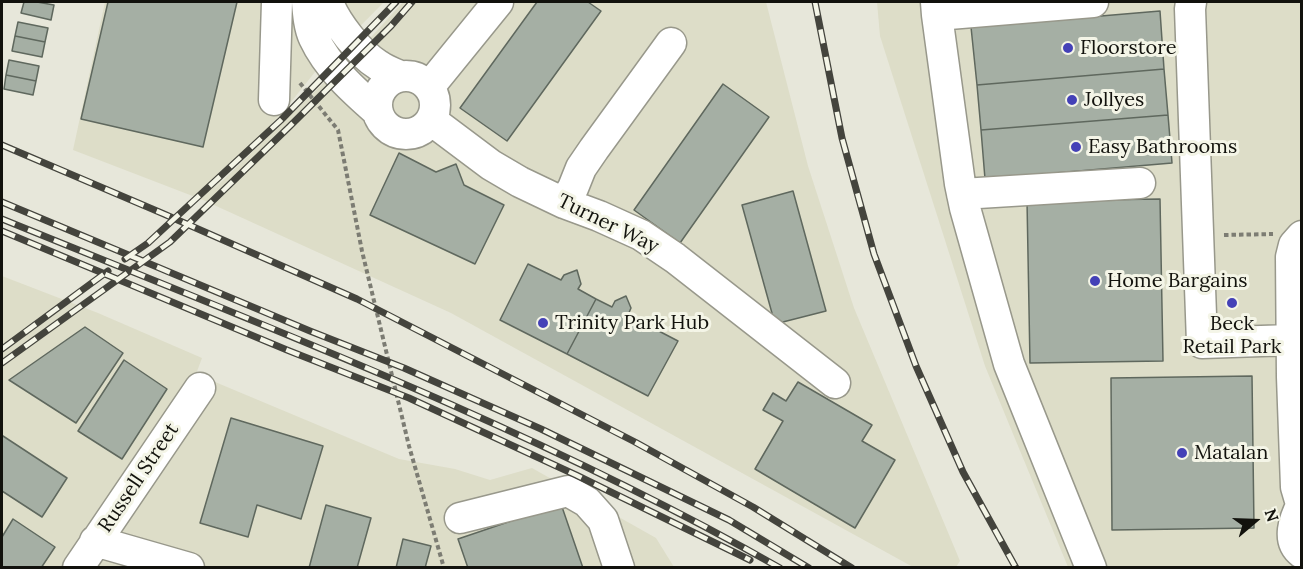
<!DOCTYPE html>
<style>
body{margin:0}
#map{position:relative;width:1303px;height:569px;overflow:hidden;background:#e7e7da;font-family:Lora,serif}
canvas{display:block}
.frame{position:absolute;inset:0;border:3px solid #12120d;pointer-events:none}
.north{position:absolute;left:1225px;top:491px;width:60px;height:60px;-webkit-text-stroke:4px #f4f5e7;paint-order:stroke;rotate:71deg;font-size:16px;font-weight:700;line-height:24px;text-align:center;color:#12120d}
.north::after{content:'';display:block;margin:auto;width:21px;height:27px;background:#12120d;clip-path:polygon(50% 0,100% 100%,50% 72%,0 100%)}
</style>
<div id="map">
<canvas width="1303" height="569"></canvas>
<div class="frame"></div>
<div class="north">N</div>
</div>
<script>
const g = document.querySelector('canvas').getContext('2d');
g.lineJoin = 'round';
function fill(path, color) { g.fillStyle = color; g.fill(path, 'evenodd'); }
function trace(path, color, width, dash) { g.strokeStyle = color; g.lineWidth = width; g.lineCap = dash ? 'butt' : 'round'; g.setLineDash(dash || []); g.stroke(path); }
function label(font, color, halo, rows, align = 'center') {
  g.font = font + ' Lora,serif'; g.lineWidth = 6; g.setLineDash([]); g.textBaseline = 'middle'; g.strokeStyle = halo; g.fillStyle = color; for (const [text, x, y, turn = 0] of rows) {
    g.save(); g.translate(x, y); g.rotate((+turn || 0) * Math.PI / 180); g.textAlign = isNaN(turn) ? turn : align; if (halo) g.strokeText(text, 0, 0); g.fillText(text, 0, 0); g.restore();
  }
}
const built = new Path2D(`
 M105,2h279l-69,70 -28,35 -74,83 159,-154 31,-34h363l42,164 46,142 106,253 -4,6h-43l-462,-254 -248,-113 -130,-50z
 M877,2h424v565h-233l-83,-201 -105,-330z
 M2,276l96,37 104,45 -6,16 203,85 56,10 35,11 42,-12 124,70 18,29h-672z`);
const building = new Path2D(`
 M24,2h13l17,3 -3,15 -30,-7z
 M108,2h129l-34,145 -122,-28z
 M537,2h51l13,9 -94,130 -47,-33z
 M1160,11l4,58 -187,16 -6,-58z
 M18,22l30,6 -3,14 -30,-6z
 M15,36l30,6 -3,15 -30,-6z
 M9,60l30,6 -3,15 -30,-6z
 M1164,69l4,46 -187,15 -4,-45z
 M6,75l30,6 -3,14 -29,-6z
 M723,84l46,33 -89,126 -46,-33z
 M1168,115l4,48 -187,16 -4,-49z
 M399,153l37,19 20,-8 8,21 40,20 -29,59 -105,-49z
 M793,191l33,120 -51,13 -33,-119z
 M1160,199l3,162 -133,2 -3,-162z
 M528,264l33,16 3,-5 13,-5 4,14 -3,5 18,10 -29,55 -67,-34z
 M626,296l5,12 -3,7 50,26 -30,55 -81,-42 29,-55 16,8 3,-6z
 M85,327l38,26 -47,70 -67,-43z
 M124,360l43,29 -45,70 -44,-28z
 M1252,376l2,152 -142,2 -1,-152z
 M798,382l74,43 -10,16 33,19 -40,68 -100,-59 28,-48 -20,-11 10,-17 13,8z
 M231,418l92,28 -22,73 -44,-14 -9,32 -48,-14z
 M3,436l64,42 -25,39 -40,-26v-53z
 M561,504l22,64h-115l-10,-29z
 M326,505l45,13 -14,50h-48z
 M13,519l42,28 -14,21h-39v-31z
 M403,539l28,7 -6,22h-29z`);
const path = new Path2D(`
 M300,83l38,47 24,121 47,195 35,122
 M1224,235l49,-1`);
const minor = new Path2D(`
 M307,2c1,12 2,25 7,36 14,30 40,53 64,74
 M328,2c7,20 32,52 50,63 7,5 15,8 22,11
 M936,2l1,13 156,-13
 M1191,2l-1,7 12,334 89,-3
 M937,15l23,169 5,24 44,156 82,204
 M377 105a29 29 0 1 1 58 0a29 29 0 1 1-58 0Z
 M429,87l69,-85
 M274,100l3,-98
 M431,120l60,45 29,17 44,21 35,13 42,19 34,23 160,125
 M962,194l178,-11
 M564,203l9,-15 8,-20 13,-19 77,-106
 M1301,504l-5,-17 -4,-110 -1,-120 3,-12 8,-9
 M1302,504c-8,15 -16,37 0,49
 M460,518l108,-27 19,11 16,18 16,48
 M95,541l94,27
 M78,568l122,-180`);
const rail = new Path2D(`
 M815,2l27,136 32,116 42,112 47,106 53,96
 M2,145l162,69 193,85 278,143 118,65 99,61
 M2,202l308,129 94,37 137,61 188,91 80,48
 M2,219c263,107 530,208 778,349
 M2,231l285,119 122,48 167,77 174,85
 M125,259l23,-16 133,-123 115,-118
 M2,349l106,-78
 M2,363l168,-121 119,-115 102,-101 21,-24`);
const markers = [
 [1068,48,6,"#4441b7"],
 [1072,100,6,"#4441b7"],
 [1076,147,6,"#4441b7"],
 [1095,281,6,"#4441b7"],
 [1232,303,6,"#4441b7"],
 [543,323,6,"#4441b7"],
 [1182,453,6,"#4441b7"]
];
const poiNames = [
 ["Floorstore",1080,48],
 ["Jollyes",1084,100],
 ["Easy Bathrooms",1088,147],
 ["Home Bargains",1107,281],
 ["Trinity Park Hub",555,323],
 ["Beck",1232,324,"center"],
 ["Retail Park",1232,347,"center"],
 ["Matalan",1194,453]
];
const streetNames = [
 ["Turner Way",608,224,26],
 ["Russell Street",139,478,-56]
];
fill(built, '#ddddc8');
fill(building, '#a5afa4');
trace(building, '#5f685e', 1.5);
trace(minor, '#98988b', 33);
trace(path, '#7c7c73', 4, [4.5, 3]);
trace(minor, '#fff', 30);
trace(rail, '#44443d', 7);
trace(rail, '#f4f5e7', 4.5, [14]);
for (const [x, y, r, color] of markers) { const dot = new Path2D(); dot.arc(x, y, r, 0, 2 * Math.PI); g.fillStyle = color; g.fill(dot); trace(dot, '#f4f5e7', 2); }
label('20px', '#12120d', '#f4f5e7', poiNames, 'left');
label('20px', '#12120d', '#f4f5e7', streetNames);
</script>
